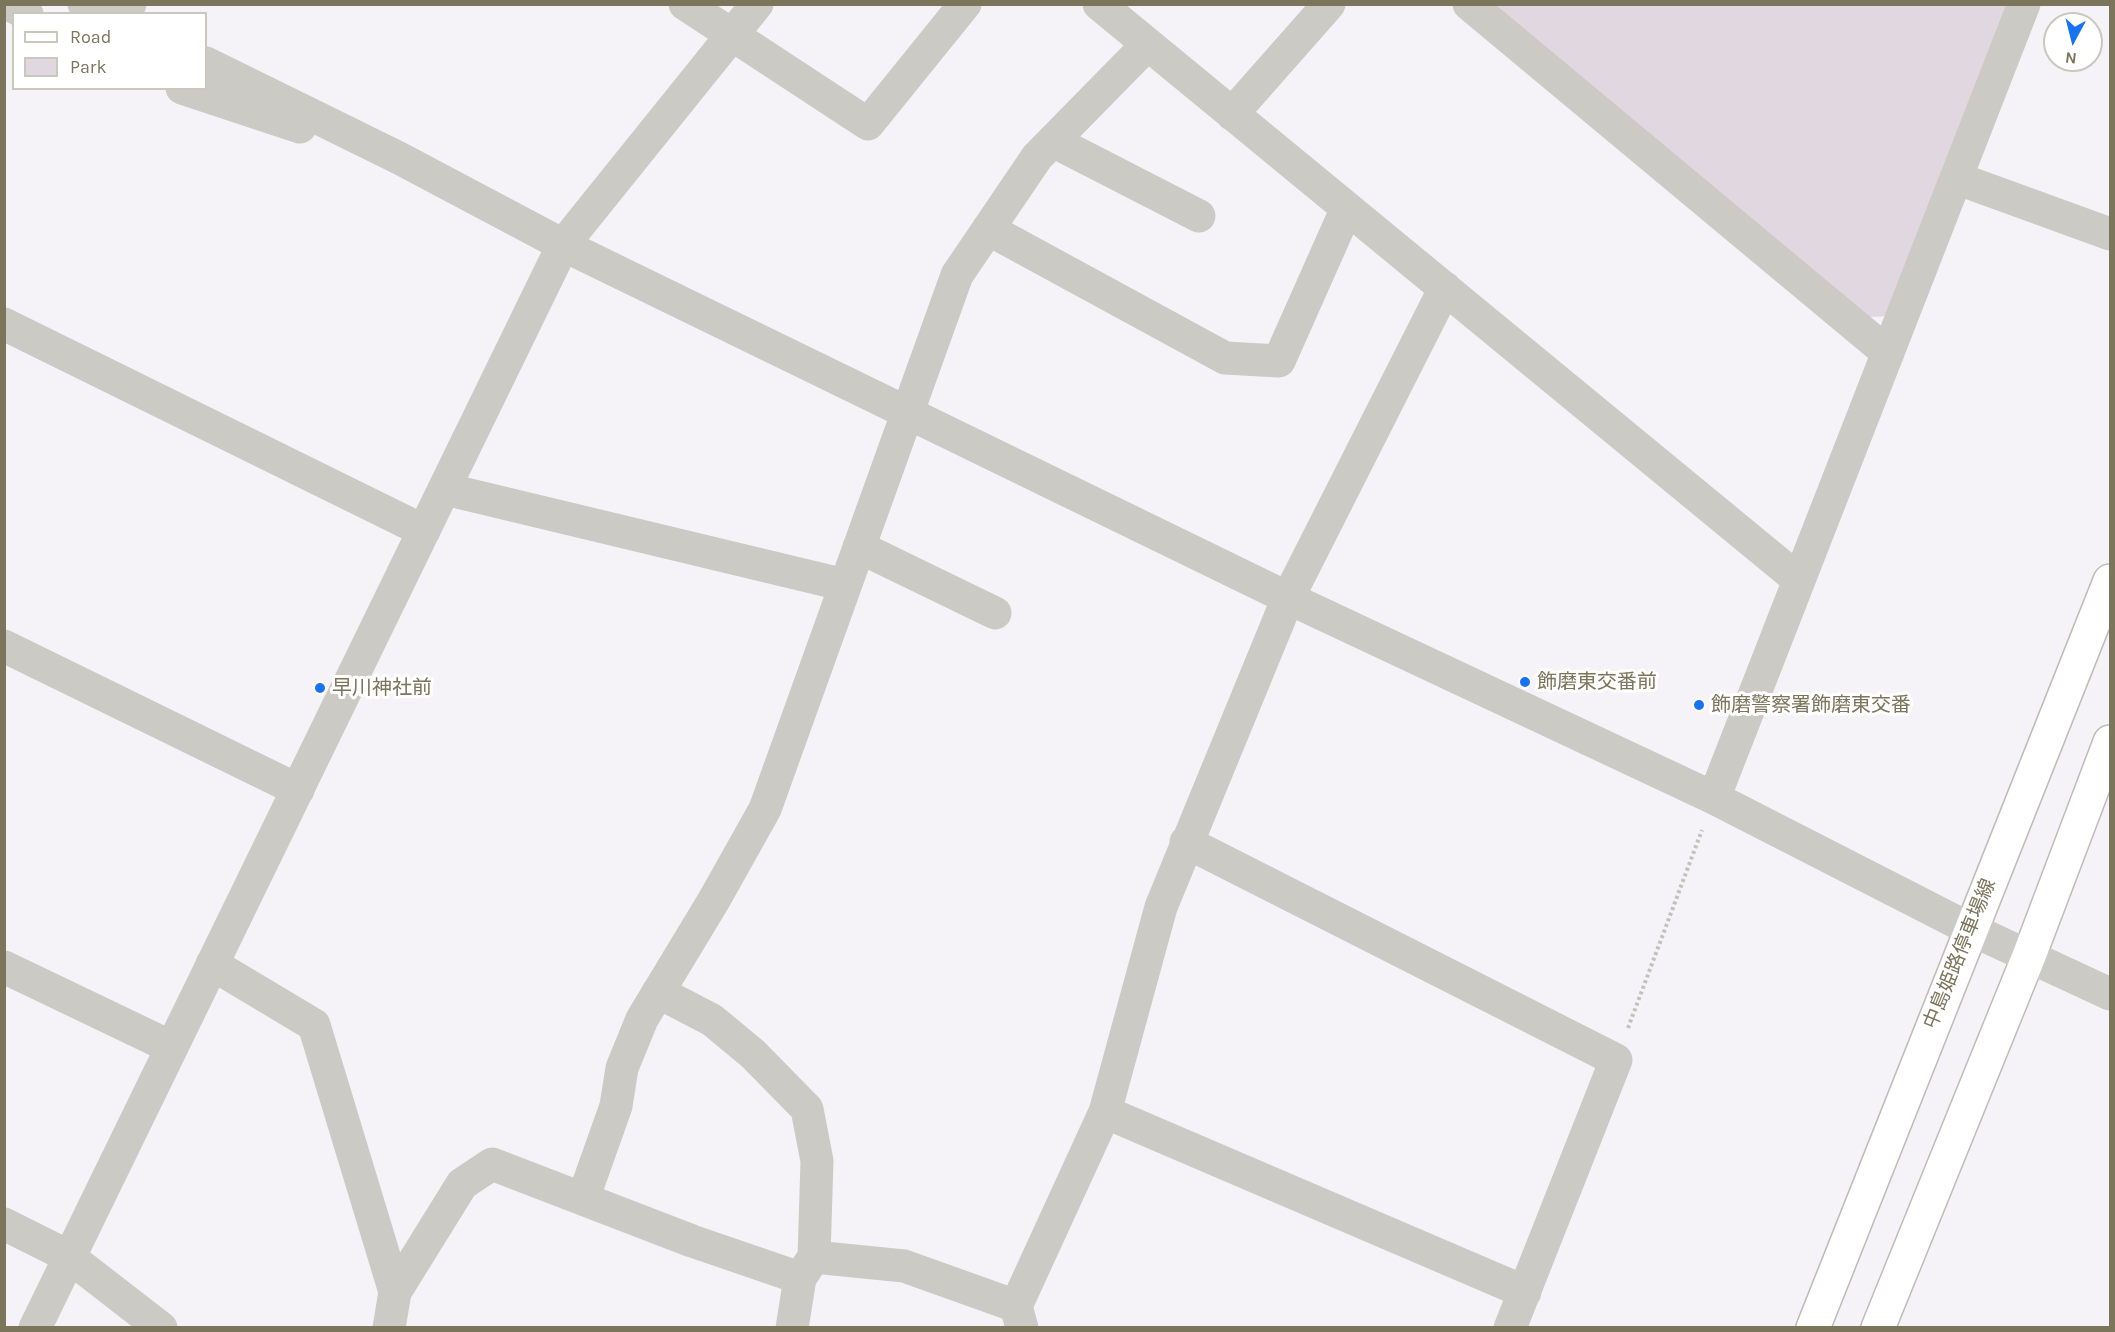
<!DOCTYPE html>
<meta charset="utf-8">
<style>
body{margin:0}
#map{position:relative;width:2115px;height:1332px;overflow:hidden;background:#f5f3f7;font-family:Karla,sans-serif}
canvas{display:block}
.frame{position:absolute;inset:0;border:6px solid #7b755b;pointer-events:none}
.legend{position:absolute;left:12px;top:12px;width:195px;height:78px;box-sizing:border-box;background:#fff;border:2px solid #cac8bd;margin:0;padding:8px 10px;list-style:none;font-size:18px;color:#7b755b}
.legend li{display:flex;align-items:center;gap:12px;height:30px}
.legend b{width:30px;border:2px solid #cac8bd}
.north{position:absolute;left:2043px;top:12px;width:60px;height:60px;box-sizing:border-box;background:#fff;border:2px solid #cac8bd;border-radius:50%;rotate:187deg;font-size:16px;font-weight:700;line-height:24px;text-align:center;color:#7b755b}
.north::after{content:'';display:block;margin:auto;width:21px;height:27px;background:#1873f2;clip-path:polygon(50% 0,100% 100%,50% 72%,0 100%)}
</style>
<div id="map">
<canvas width="2115" height="1332"></canvas>
<div class="frame"></div>
<ul class="legend">
<li><b style="height:8px;background:#fff"></b>Road</li>
<li><b style="height:16px;background:#e1d7e1"></b>Park</li>
</ul>
<div class="north">N</div>
</div>
<script>
const g = document.querySelector('canvas').getContext('2d');
g.lineJoin = 'round';
function fill(path, color) { g.fillStyle = color; g.fill(path, 'evenodd'); }
function trace(path, color, width, dash) { g.strokeStyle = color; g.lineWidth = width; g.lineCap = dash ? 'butt' : 'round'; g.setLineDash(dash || []); g.stroke(path); }
function label(font, color, halo, rows, align = 'center') {
  g.font = font + ' Karla,"Noto Sans JP",sans-serif'; g.lineWidth = 6; g.setLineDash([]); g.textBaseline = 'middle'; g.strokeStyle = halo; g.fillStyle = color; for (const [text, x, y, turn = 0] of rows) {
    g.save(); g.translate(x, y); g.rotate((+turn || 0) * Math.PI / 180); g.textAlign = isNaN(turn) ? turn : align; if (halo) g.strokeText(text, 0, 0); g.fillText(text, 0, 0); g.restore();
  }
}
const green = new Path2D(`
 M1495,5h519l-123,311 -21,1z`);
const path = new Path2D(`
 M1628,1028l74,-198`);
const minor = new Path2D(`
 M8,4l19,10
 M84,4l19,10
 M685,4l183,120 97,-120
 M1099,4l700,576
 M1469,4l419,349
 M124,14l6,-10
 M206,63l193,95 164,87 725,353 426,200 256,131 140,65
 M182,88l118,39
 M1232,114l97,-110
 M1053,141l146,75
 M1956,178l154,56
 M988,229l237,129 54,3 68,-153
 M4,324l420,207
 M445,489l400,96
 M859,547l136,66
 M4,646l294,144
 M1714,798l310,-794
 M1186,842l430,218 -106,268
 M212,964l102,61 81,267 -6,36
 M4,967l167,80
 M658,992l54,28 41,34 54,55 10,52 -3,96
 M1105,1112l420,180
 M583,1199l33,-93 6,-38 20,-49 72,-119 51,-91 192,-534 80,-118 110,-112
 M4,1224l64,32 93,72
 M395,1292l67,-108 30,-20 200,77 108,37 14,-21 90,9 112,40
 M35,1328l528,-1083 194,-241
 M792,1328l8,-50
 M1022,1328l-6,-22 89,-194 56,-205 127,-309 157,-310`);
const major = new Path2D(`
 M1813,1328l297,-747
 M1878,1328l151,-372 81,-214`);
const markers = [
 [1525,682,6,"#1873f2"],
 [320,688,6,"#1873f2"],
 [1699,705,6,"#1873f2"]
];
const poiNames = [
 ["飾磨東交番前",1537,682],
 ["早川神社前",332,688],
 ["飾磨警察署飾磨東交番",1711,705]
];
const streetNames = [
 ["中島姫路停車場線",1960,954,-68]
];
fill(green, '#e1d7e1');
trace(major, '#bebcb4', 36);
trace(path, '#c2c1bd', 4, [3, 3]);
trace(minor, '#cccac4', 33);
trace(major, '#fff', 33);
for (const [x, y, r, color] of markers) { const dot = new Path2D(); dot.arc(x, y, r, 0, 2 * Math.PI); g.fillStyle = color; g.fill(dot); trace(dot, '#fff', 2); }
label('20px', '#7b755b', '#fff', poiNames, 'left');
label('20px', '#7b755b', '#fff', streetNames);
</script>
